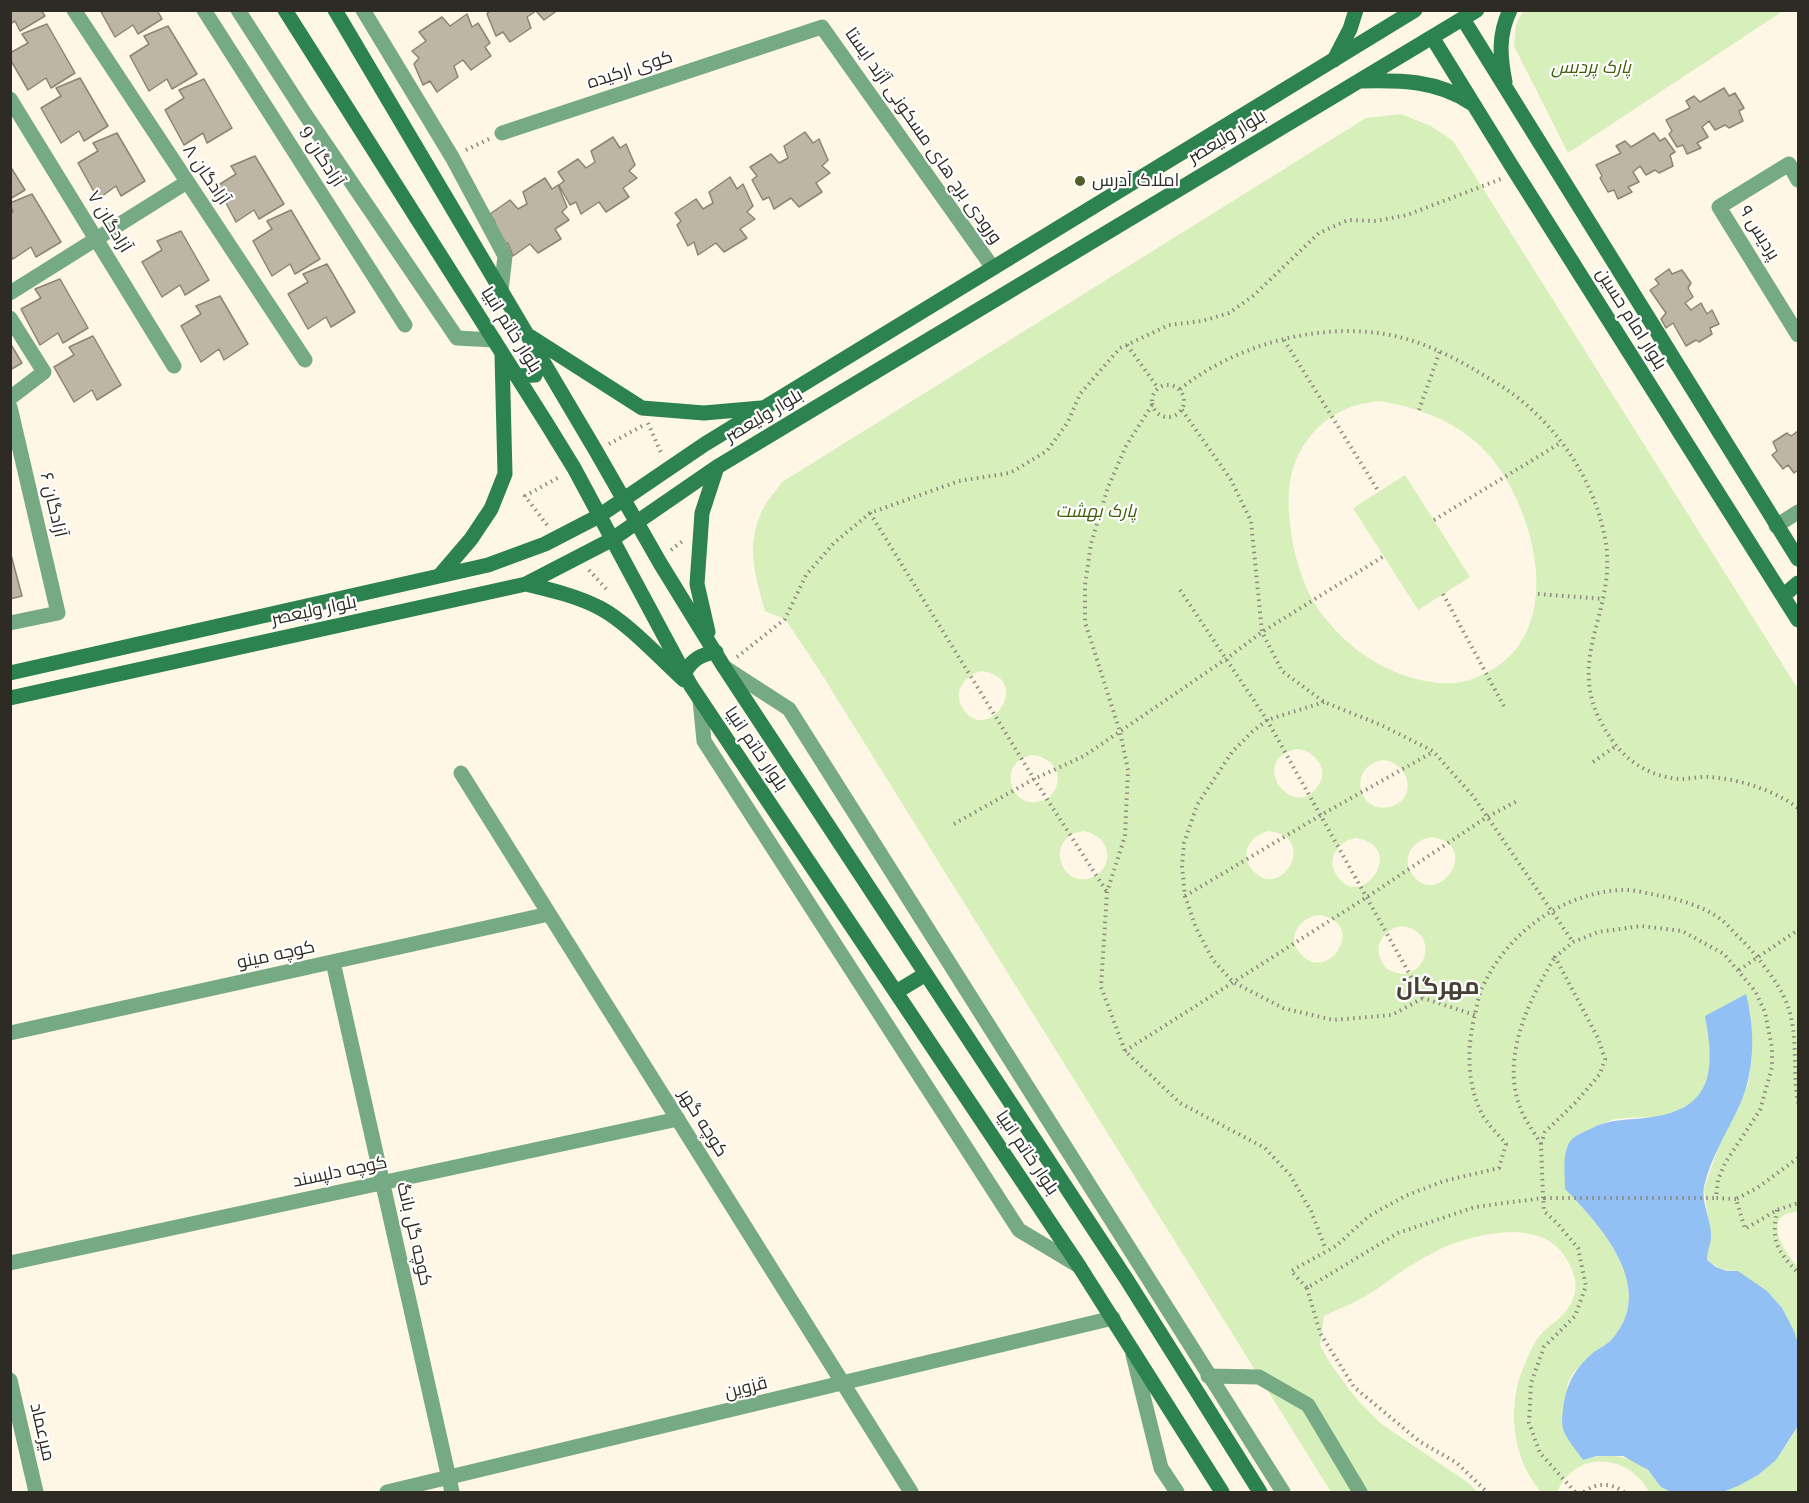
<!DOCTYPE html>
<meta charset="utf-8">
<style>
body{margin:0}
#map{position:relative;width:1809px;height:1503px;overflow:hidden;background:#fef7e5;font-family:Lora,serif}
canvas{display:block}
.frame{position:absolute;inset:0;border:12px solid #2e2b24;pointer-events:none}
</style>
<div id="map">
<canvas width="1809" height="1503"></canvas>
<div class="frame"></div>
</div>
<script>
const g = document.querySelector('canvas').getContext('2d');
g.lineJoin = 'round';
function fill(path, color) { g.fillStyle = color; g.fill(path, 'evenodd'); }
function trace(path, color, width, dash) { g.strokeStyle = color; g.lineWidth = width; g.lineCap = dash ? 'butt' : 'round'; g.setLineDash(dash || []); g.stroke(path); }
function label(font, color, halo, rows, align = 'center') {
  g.font = font + ' Lora,Cairo,serif'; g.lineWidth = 4.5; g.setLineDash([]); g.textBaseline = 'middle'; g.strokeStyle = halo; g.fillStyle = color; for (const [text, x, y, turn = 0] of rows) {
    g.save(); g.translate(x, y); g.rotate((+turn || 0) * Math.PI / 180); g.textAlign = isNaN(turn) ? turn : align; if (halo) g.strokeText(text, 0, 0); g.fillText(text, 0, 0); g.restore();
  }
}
const green = new Path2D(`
 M1523,11v-1l260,1 -215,142 -54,-107 2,-22z
 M1401,114l30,12 22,15 345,548v522c-3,1 -11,2 -14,4 -18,12 5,42 14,52v77l-3,-11 -57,-62c-13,0 -21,-3 -31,-11v-13l4,-8 -7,-50 18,-52 16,-27 10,-26 4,-24v-27l-2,-23 -44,6c7,39 11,87 -39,99 -17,4 -34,1 -51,4 -13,3 -26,10 -39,16l-12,54c35,36 93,99 47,150 -12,14 -43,27 -45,49 0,5 3,13 4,18 4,18 8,36 12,54 23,-7 44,-6 64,10 10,8 11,16 24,22h-22c-20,-38 -73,-43 -92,0h-16c-31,-37 -35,-90 -14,-133 4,-9 9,-20 16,-27 13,-12 23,-16 30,-33 6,-14 1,-27 -6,-39 -21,-39 -77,-29 -112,-17 -15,5 -31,15 -45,23 -14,8 -27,20 -41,28 -14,9 -31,15 -45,22l-4,29 10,18 24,33 26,27 90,61 7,8h-146l-512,-822 -34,-51 -20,-8c-10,-36 -20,-66 -2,-102 4,-9 13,-18 19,-27l584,-364zM1380,401c41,7 79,21 108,53 51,59 82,189 -13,224 -21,8 -40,6 -62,0 -35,-10 -65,-31 -88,-60 -16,-18 -26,-46 -31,-70 -8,-42 -11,-81 19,-115 19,-21 39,-29 67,-32zM982,671c53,8 6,75 -19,38 -11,-17 1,-34 19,-38zM1297,749c18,2 33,20 21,37 -25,37 -72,-27 -21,-37zM1033,755c16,2 30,15 23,32 -2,6 -7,11 -12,13 -31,14 -51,-38 -11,-45zM1383,760c28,3 35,41 6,47 -31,7 -42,-41 -6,-47zM1083,831c15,2 29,15 23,33 -2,5 -7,10 -13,13 -31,14 -51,-39 -10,-46zM1269,831c53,8 8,74 -18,37 -12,-16 1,-34 18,-37zM1431,837c53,7 7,74 -19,37 -11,-17 1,-34 19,-37zM1355,838c54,8 7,75 -18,38 -12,-17 1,-34 18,-38zM1318,915c53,7 8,73 -19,37 -12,-16 1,-34 19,-37zM1401,926c41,4 25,58 -7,46 -6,-2 -11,-6 -13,-12 -8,-17 5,-31 20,-34z
 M1405,475l65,102 -52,33 -65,-102z
 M1798,1426v66h-75c36,-15 56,-31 75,-66z`);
const water = new Path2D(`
 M1746,994c10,38 9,82 -9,117 -12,24 -27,49 -33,76 -3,16 8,34 7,50 0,7 -4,13 -4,23l9,7 11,4h11l29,20 15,17 13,25 3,11v82l-22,34 -18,15 -20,11 -15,6h-52l-10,-5 -13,-17 -25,-14h-26l-14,4c-6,-9 -17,-21 -20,-31 -2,-8 0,-19 1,-27 4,-22 13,-36 30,-50 6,-4 14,-8 18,-13 46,-51 -12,-114 -47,-150 0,-14 -3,-33 4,-46 5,-8 15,-11 23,-15 17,-9 34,-8 53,-10 67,-7 71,-45 60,-102z`);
const building = new Path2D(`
 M10,10h31l4,6 -25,15 -5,-10 -5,3z
 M100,10h57l5,9 -24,15 -5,-9 -18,12z
 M490,10h68l-14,10 -8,-9 -9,6 4,11 -21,14 -7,-10 -7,4 -9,-22z
 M467,14l5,13 6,-4 12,20 -5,4 6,9 -20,14 -8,-10 -9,6 4,11 -21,15 -7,-11 -7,4 -9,-21 5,-6 -7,-7 14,-10 -7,-9 23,-15 8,9z
 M47,24l28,49 -24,15 -5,-10 -18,12 -18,-31v-6l18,-10 -6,-9z
 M168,26l29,48 -25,15 -5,-10 -18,12 -19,-35 19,-12 -5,-8z
 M80,78l28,48 -24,15 -5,-10 -18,12 -20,-35 20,-12 -5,-8z
 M204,79l28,49 -25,15 -4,-10 -19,12 -19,-35 19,-12 -5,-8z
 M1724,88l5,8 6,-3 9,15 -5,3 4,10 -14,7 -4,-3 -10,5 -6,-9 -7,6 6,10 -11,6 4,5 -14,6 -4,-9 -6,2 -8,-13 3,-3 -6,-11 24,-12 -4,-7 8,-5 6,6z
 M805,132l8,11 6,-4 9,21 -6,6 8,7 -14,10 6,9 -23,15 -8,-9 -17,11 -5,-12 -6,3 -11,-20 5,-4 -7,-9 21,-13 8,9 9,-5 -4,-12z
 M117,133l28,48 -24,15 -5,-10 -18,13 -20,-36 20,-12 -5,-8z
 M1654,133l6,8 5,-3 10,14 -5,3 3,11 -14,7 -4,-3 -9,5 -6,-9 -7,6 6,10 -11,5 4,5 -14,7 -4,-9 -6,2 -8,-14 2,-2 -6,-11 25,-12 -5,-7 9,-5 6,6z
 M613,137l7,11 6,-4 9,21 -6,6 8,7 -14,10 6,9 -23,15 -7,-10 -18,12 -5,-12 -6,3 -11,-20 5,-4 -6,-9 20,-13 8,9 9,-6 -4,-11z
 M255,156l29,48 -25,15 -5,-9 -18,12 -19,-36 19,-12 -5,-8z
 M10,166l15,24 -15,9z
 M730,177l7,12 6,-5 10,22 -6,6 8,7 -15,10 7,9 -23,14 -8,-9 -18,12 -4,-13 -6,4 -11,-21 4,-4 -6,-8 21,-14 7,10 10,-6 -4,-11z
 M545,178l7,11 6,-4 9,22 -5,5 7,8 -14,9 6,10 -23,14 -8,-9 -17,12 -5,-13 -6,3 -11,-20 4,-4 -5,-8 20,-14 8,9 9,-5 -4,-12z
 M32,194l29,48 -25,15 -5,-10 -18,12 -3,-4v-41l3,-2 -3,-9z
 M291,210l29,49 -25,15 -5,-10 -18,12 -19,-35 19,-12 -5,-8z
 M181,231l28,49 -24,15 -5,-10 -18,12 -20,-35 20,-12 -5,-9z
 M327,264l28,48 -24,15 -5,-10 -18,12 -20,-35 20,-12 -5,-8z
 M1669,269l3,5 10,-4 9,13 -3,5 5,9 -8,6 6,7 10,-7 6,11 5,-4 7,14 -9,4 2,6 -13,8 -3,-2 -10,6 -13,-23 -7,5 -5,-9 5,-6 -16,-23 9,-6 -4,-5z
 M60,279l28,49 -25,15 -5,-10 -18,12 -19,-36 20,-11 -6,-9z
 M220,296l28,48 -24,16 -5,-11 -18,13 -20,-36 20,-12 -5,-8z
 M93,336l28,49 -24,15 -5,-10 -18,12 -20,-35 20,-12 -5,-8z
 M10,343l12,20 -12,7z
 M1798,431v39l-4,3 -6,-8 -5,4 -11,-14 5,-4 -4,-9 14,-9 4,3z
 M10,551l12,45 -12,3z`);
const path = new Path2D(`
 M466,150l23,-11
 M1284,340l95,152
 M1127,345l31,43
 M1152 401a16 16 0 1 1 32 0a16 16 0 1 1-32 0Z
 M1180,389c53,-42 130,-65 198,-56 34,4 68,20 97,37 16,10 33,19 48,32 41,34 72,83 82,136 15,79 -51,126 10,206 15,20 40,34 66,35 9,0 19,-3 28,-2 30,2 65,13 89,31
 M1152,405l-26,41 -18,41 -17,57 -6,41v37l35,110 8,38 -3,66 -18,56 -6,95 24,64 55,52 85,45 25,27 21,36 15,39
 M1182,410l49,70 20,41 11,111 20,39 42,31 57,23 52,26 40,45 100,146
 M1419,410l21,-59
 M648,423l14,32
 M609,444l33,-18
 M870,513l164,266 73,113
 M1434,520l128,-78
 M547,525l-22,-29 36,-20
 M671,550l13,-10
 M589,570l19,21
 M1180,590l87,130 156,278 52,17
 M1443,594l63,116
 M1538,594l66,5
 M737,657l48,-38 21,-44 28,-32 36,-30 89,-32 51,-8 37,-22 21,-29 12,-28 40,-46 49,-23 33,-4 27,-8 24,-17 66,-63 29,-13 28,1 31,-6 94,-36
 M1324,702l-57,18 -15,12 -20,20 -35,53 -13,38 -2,23 3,30 11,32 17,32 20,22 50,26 50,12 59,-5 31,-17
 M1593,762l23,-16
 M954,824l80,-45 50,-23 142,-97 36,-27 122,-76
 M1185,896l136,-81 112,-63
 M1739,970l59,-40
 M1125,1051l242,-154 120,-80 32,-17
 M1541,1144c-6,-10 -14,-21 -19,-32 -23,-51 6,-111 33,-155
 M1798,1158l-41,30 -21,11 9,30 32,-19 21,-7
 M1736,1199l-20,-1 2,-18 7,-17 35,-53 12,-43v-19l-7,-36 -10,-21 -31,-37 -42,-23 -41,-5 -43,6 -25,10 -18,15 43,81 7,21 -5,15 -24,28 -31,30 -4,12 2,54 -68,9 -77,26 -91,55 -16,-17 45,-25 33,-30 36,-20 39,-15 55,-13 7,-24c-8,-10 -20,-21 -25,-32 -14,-29 -14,-63 -7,-94 3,-10 4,-21 8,-30 25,-55 79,-94 138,-98 12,-1 25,3 36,5 23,4 50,12 67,26 7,6 13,14 20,20 14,15 37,43 44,63 12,31 5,66 11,99
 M1777,1210c-6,32 0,40 21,63
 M1307,1288l13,45 34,54 65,54 38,22 30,29
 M1575,1492l-35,-39 -11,-30 2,-40 13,-36 31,-31 11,-30 -8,-38 -21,-25 -13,-12 -1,-13h173
 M1584,1492c13,-10 27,-9 40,0`);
const minor = new Path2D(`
 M74,10l231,350
 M204,10l201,315
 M363,10l89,147 53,99 -4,35
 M10,99l164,267
 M502,133l320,-106 171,241
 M1798,180l-9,-16 -70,43 79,128
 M10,293l177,-111
 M10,318l34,54 -34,26
 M10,407l48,206 -48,10
 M1776,526l22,-14
 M461,773l450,719
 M333,962l119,530
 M10,1033l539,-119
 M10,1263l668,-144
 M1208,1376l51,1 49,28 52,87
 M10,1380l26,112
 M387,1492l726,-174`);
const tertiary = new Path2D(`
 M238,10l67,104 152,224 37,2
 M724,667l65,42 494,783
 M700,700l4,41 315,489 60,36
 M1133,1355l28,113 16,24`);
const secondary = new Path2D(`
 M285,10l262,414 27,44 117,218 388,580 143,226
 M335,10l261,441 64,112 64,104 403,613 133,212
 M1463,19l335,540
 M1432,37l79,128 287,455
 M1334,60l16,-31 6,-19
 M1361,81c39,-1 76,-1 110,22
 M1505,82c-5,-25 -7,-47 5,-72
 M531,337l111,71 62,5 57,-5
 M517,376l18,-1 6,-16
 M441,574l30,-35 20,-30 14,-35 -3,-119
 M526,584c25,6 51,12 74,24 27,14 61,51 84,72
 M1783,596l15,-13
 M708,632l-11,-48 5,-71 15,-46
 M685,672c8,-13 15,-17 31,-20
 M10,673l478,-108 57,-21 54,-28 106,-72 710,-434
 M10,698l516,-114 85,-44 106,-73 760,-457
 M896,992l30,-18`);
const markers = [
 [1080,181,6,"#525b2a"]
];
const parkNames = [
 ["پارک پردیس",1591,68],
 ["پارک بهشت",1096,512]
];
const streetNames = [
 ["کوی ارکیده",630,70,-18],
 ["ورودی برج های مسکونی آژند ایستا",923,136,55],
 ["بلوار ولیعصر",1227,137,-31],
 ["آزادگان 9",321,157,57],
 ["آزادگان ۸",206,175,56],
 ["آزادگان ۷",109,222,59],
 ["پردیس ۹",1759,233,58],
 ["بلوار امام حسین",1631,319,58],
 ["بلوار خاتم انبیا",511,330,58],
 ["بلوار ولیعصر",764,416,-31],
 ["آزادگان ۶",53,505,77],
 ["بلوار ولیعصر",314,611,-12],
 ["بلوار خاتم انبیا",756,749,56],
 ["کوچه مینو",276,955,-12],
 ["کوچه گهر",703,1123,58],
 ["بلوار خاتم انبیا",1027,1153,56],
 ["کوچه دلپسند",340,1172,-12],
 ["کوچه گل بانگ",414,1234,77],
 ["قزوین",746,1388,-14],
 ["میرعماد",42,1432,77]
];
const poiNames = [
 ["املاک آدرس",1092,181]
];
const districtNames = [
 ["مهرگان",1438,987]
];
fill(green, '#d7f0bb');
fill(water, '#93c0f4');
fill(building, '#bdb6a5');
trace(building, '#8c8575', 1.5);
trace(path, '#8e897d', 4, [1.5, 4.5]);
trace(minor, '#76aa85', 15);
trace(tertiary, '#76aa85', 15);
trace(secondary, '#2c834f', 15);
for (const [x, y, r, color] of markers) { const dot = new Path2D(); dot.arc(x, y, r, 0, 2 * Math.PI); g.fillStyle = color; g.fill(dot); trace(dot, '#fff', 2); }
label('italic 18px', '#415f08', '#fff', parkNames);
label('18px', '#2e2b24', '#fff', streetNames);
label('18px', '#2e2b24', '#fff', poiNames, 'left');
label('bold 24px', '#474133', '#fff', districtNames);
</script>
